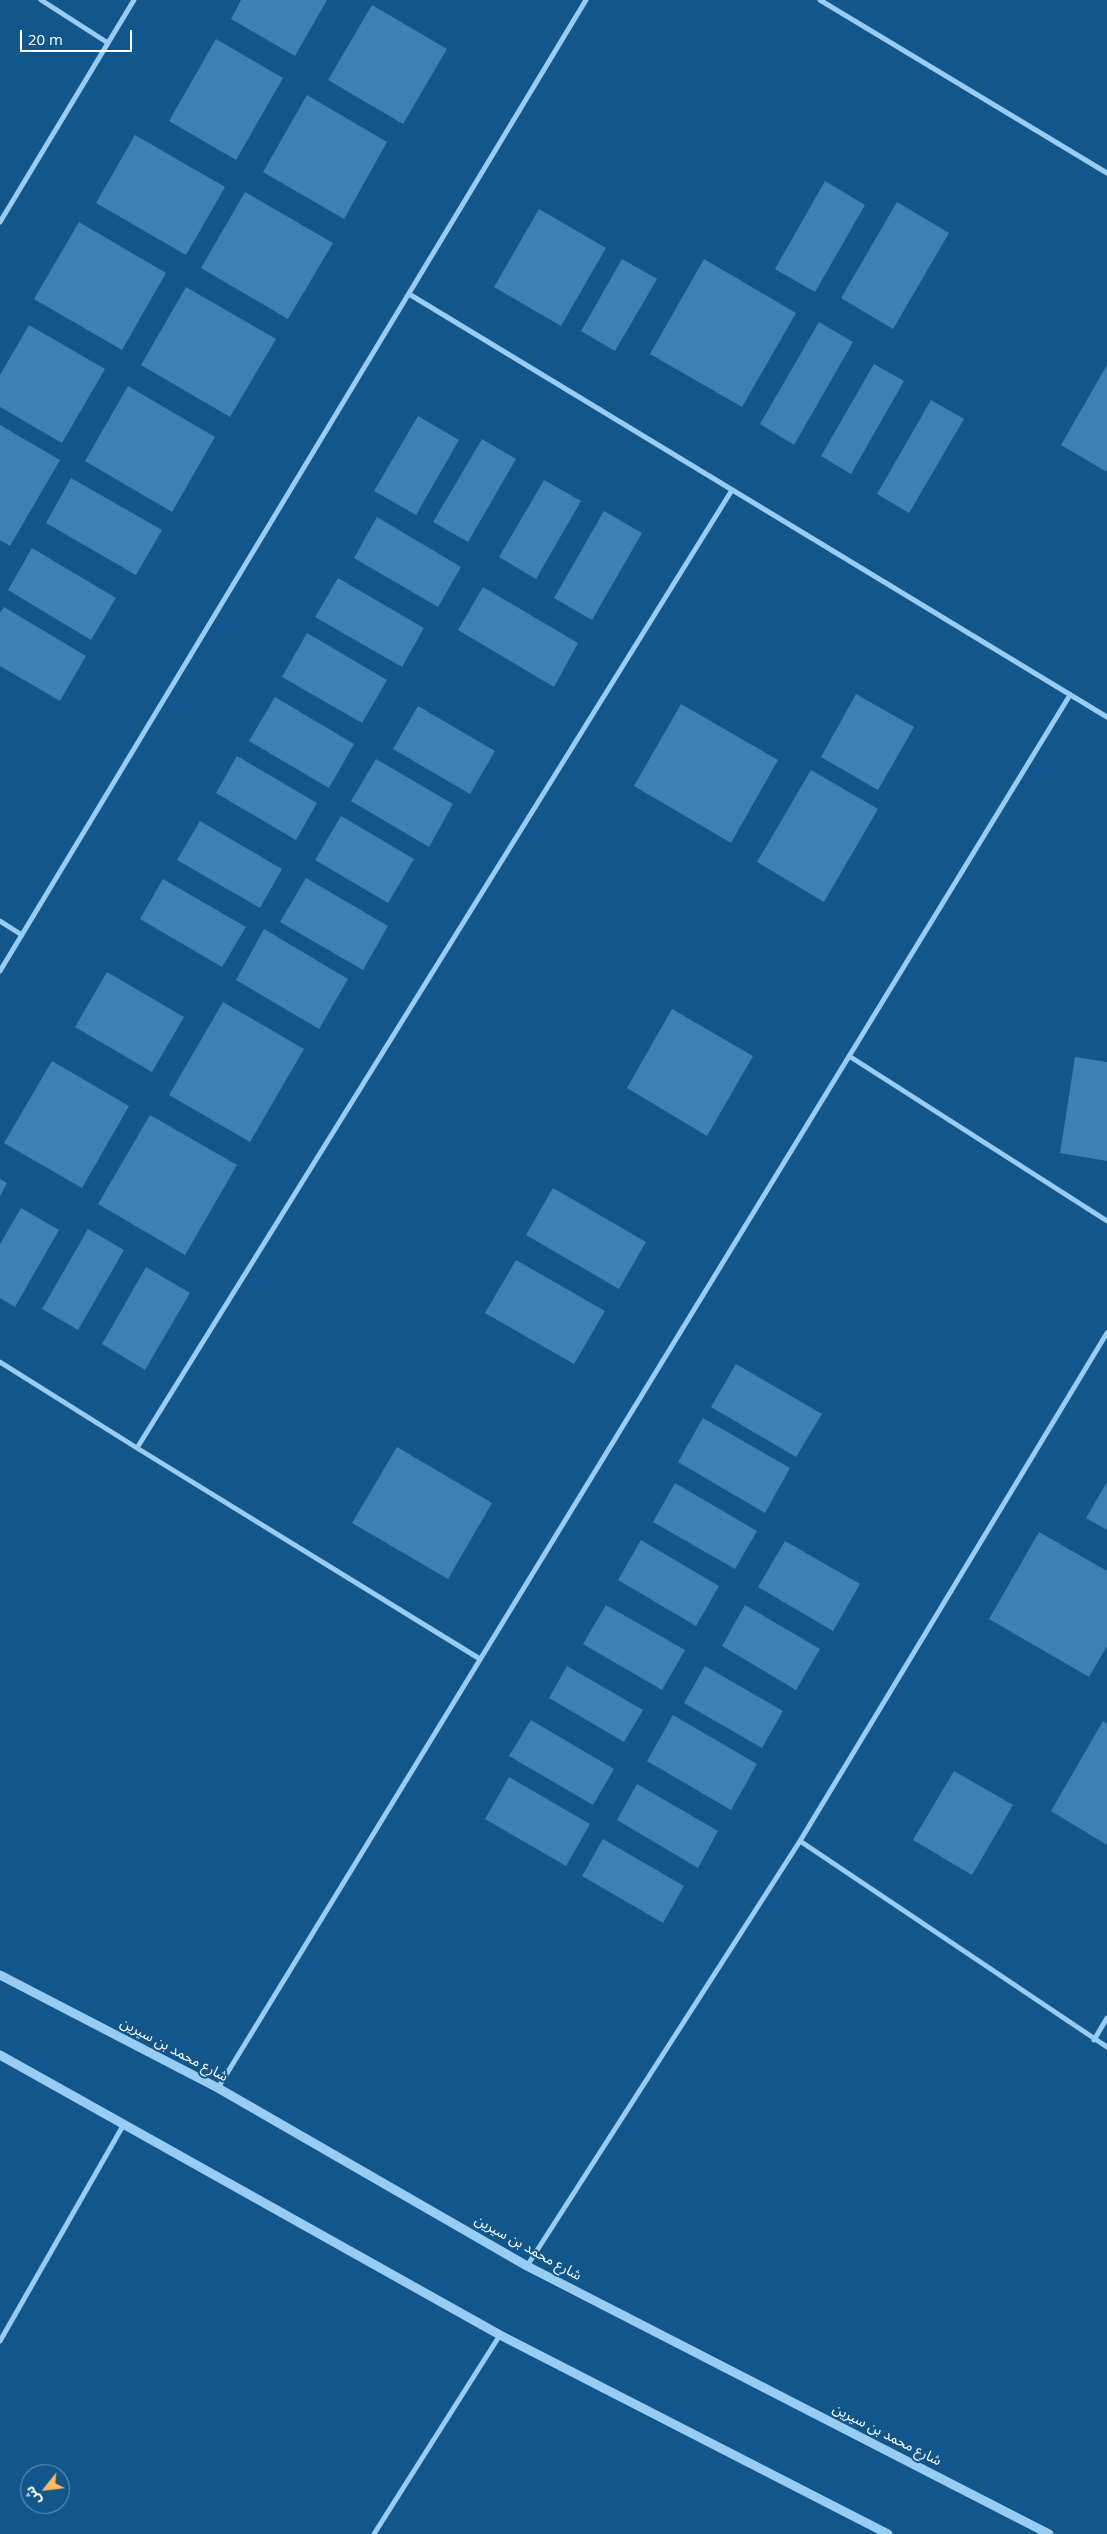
<!DOCTYPE html>
<meta charset="utf-8">
<style>
body{margin:0}
#map{position:relative;width:1107px;height:2534px;overflow:hidden;background:#11578c;font-family:"Open Sans","Noto Sans Arabic",sans-serif}
canvas{display:block}
.north{position:absolute;left:20px;top:2464px;width:50px;height:50px;box-sizing:border-box;background:#11578c;border:1px solid #709aba;border-radius:50%;rotate:241deg;font-size:14px;font-weight:700;line-height:20px;text-align:center;color:#fff}
.north::after{content:'';display:block;margin:auto;width:18px;height:22px;background:#ffba59;clip-path:polygon(50% 0,100% 100%,50% 72%,0 100%)}
.scale{position:absolute;left:20px;top:30px;width:112px;height:22px;box-sizing:border-box;border:2px solid #fff;border-top:0;padding-left:6px;font-size:15px;line-height:18px;white-space:nowrap;color:#fff;-webkit-text-stroke:4px #11578c;paint-order:stroke}
</style>
<div id="map">
<canvas width="1107" height="2534"></canvas>
<div class="north">ش</div>
<div class="scale">20 m</div>
</div>
<script>
const g = document.querySelector('canvas').getContext('2d');
g.lineJoin = 'round';
function fill(path, color) { g.fillStyle = color; g.fill(path, 'evenodd'); }
function trace(path, color, width, dash) { g.strokeStyle = color; g.lineWidth = width; g.lineCap = dash ? 'butt' : 'round'; g.setLineDash(dash || []); g.stroke(path); }
function label(font, color, halo, rows, align = 'center') {
  g.font = font + ' "Open Sans","Noto Sans Arabic",sans-serif'; g.lineWidth = 4; g.setLineDash([]); g.textBaseline = 'middle'; g.strokeStyle = halo; g.fillStyle = color; for (const [text, x, y, turn = 0] of rows) {
    g.save(); g.translate(x, y); g.rotate((+turn || 0) * Math.PI / 180); g.textAlign = isNaN(turn) ? turn : align; if (halo) g.strokeText(text, 0, 0); g.fillText(text, 0, 0); g.restore();
  }
}
const building = new Path2D(`
 M241,0h86l-32,56 -64,-37z
 M372,5l75,44 -44,75 -75,-44z
 M216,39l67,39 -47,82 -67,-39z
 M307,95l80,47 -43,77 -81,-47z
 M135,135l90,52 -39,68 -90,-52z
 M825,181l40,24 -50,87 -40,-23z
 M245,192l88,51 -45,76 -87,-51z
 M897,202l52,31 -56,96 -52,-31z
 M539,209l67,39 -45,78 -67,-39z
 M79,222l87,51 -44,77 -88,-51z
 M622,259l35,20 -42,72 -34,-20z
 M704,259l92,54 -54,94 -92,-53z
 M186,287l90,52 -46,78 -89,-52z
 M819,322l34,20 -59,103 -34,-21z
 M29,325l76,44 -43,74 -62,-36v-32z
 M874,364l30,17 -53,93 -30,-18z
 M1107,365v107l-46,-27z
 M128,386l87,51 -43,75 -87,-51z
 M931,400l33,19 -55,94 -32,-19z
 M418,416l41,24 -43,75 -42,-24z
 M0,425l60,35 -50,86 -10,-6z
 M482,439l34,20 -48,83 -35,-20z
 M71,478l91,52 -26,45 -90,-52z
 M544,480l37,21 -45,78 -37,-22z
 M604,511l38,22 -50,87 -38,-22z
 M377,517l84,50 -23,40 -84,-49z
 M32,548l84,50 -25,42 -83,-50z
 M338,578l86,50 -22,39 -87,-50z
 M483,587l95,56 -24,44 -96,-57z
 M4,607l82,49 -26,45 -60,-35v-53z
 M307,633l80,47 -25,43 -80,-46z
 M856,694l58,33 -36,63 -57,-33z
 M275,697l79,47 -25,44 -80,-47z
 M681,704l97,56 -47,83 -97,-57z
 M418,706l77,45 -25,43 -77,-45z
 M237,756l80,47 -21,37 -80,-47z
 M376,759l77,45 -24,43 -78,-46z
 M811,770l67,39 -54,93 -67,-40z
 M341,816l73,43 -26,44 -73,-43z
 M200,821l82,48 -22,39 -83,-48z
 M306,878l82,48 -25,44 -83,-48z
 M163,879l83,48 -24,40 -82,-48z
 M264,929l84,50 -29,50 -83,-49z
 M107,972l77,45 -32,55 -77,-45z
 M223,1002l81,47 -54,93 -81,-47z
 M672,1009l81,47 -46,80 -80,-48z
 M1075,1057l32,5v99l-47,-8z
 M52,1061l77,45 -47,82 -78,-45z
 M150,1115l87,50 -52,90 -87,-51z
 M0,1179l7,4 -7,13z
 M553,1188l93,54 -27,47 -93,-54z
 M21,1208l38,22 -44,77 -15,-9v-54z
 M88,1229l36,21 -46,80 -36,-21z
 M516,1260l89,51 -31,53 -89,-51z
 M146,1267l44,26 -45,77 -43,-26z
 M736,1364l86,50 -26,43 -85,-50z
 M703,1418l87,50 -25,45 -87,-51z
 M397,1447l95,56 -44,76 -96,-56z
 M1107,1482v48l-21,-12z
 M675,1483l82,48 -22,38 -82,-47z
 M1039,1532l68,39v75l-18,31 -100,-58z
 M641,1540l78,46 -23,40 -78,-46z
 M785,1541l75,43 -27,47 -75,-44z
 M606,1605l79,45 -23,40 -79,-46z
 M745,1605l75,44 -24,41 -74,-44z
 M567,1666l76,44 -19,32 -75,-44z
 M705,1666l78,45 -21,37 -78,-45z
 M673,1715l84,49 -26,46 -84,-49z
 M531,1720l83,49 -21,36 -84,-49z
 M1103,1721l4,3v121l-56,-34z
 M954,1771l59,34 -41,70 -59,-35z
 M509,1777l81,47 -24,42 -81,-47z
 M637,1784l81,47 -20,37 -81,-48z
 M603,1839l81,47 -21,37 -81,-47z`);
const minor = new Path2D(`
 M41,0l67,43
 M820,0l287,173
 M0,222l134,-222
 M409,294l698,423
 M0,921l22,14
 M0,971l586,-971
 M849,1056l258,165
 M0,1362l137,86 343,211
 M137,1448l595,-958
 M800,1841l307,206
 M1094,2040l13,-22
 M218,2088l852,-1393
 M527,2266l273,-425 307,-508
 M0,2341l124,-217
 M374,2534l126,-199`);
const tertiary = new Path2D(`
 M0,1975l218,113 309,178 522,268
 M0,2055l500,280 388,199`);
const streetNames = [
 ["شارع محمد بن سيرين",174,2050,28],
 ["شارع محمد بن سيرين",528,2248,29],
 ["شارع محمد بن سيرين",887,2435,27]
];
fill(building, '#3a81b5');
trace(minor, '#99ccf1', 5);
trace(tertiary, '#99ccf1', 9);
label('14px', '#fff', '#11578c', streetNames);
</script>
